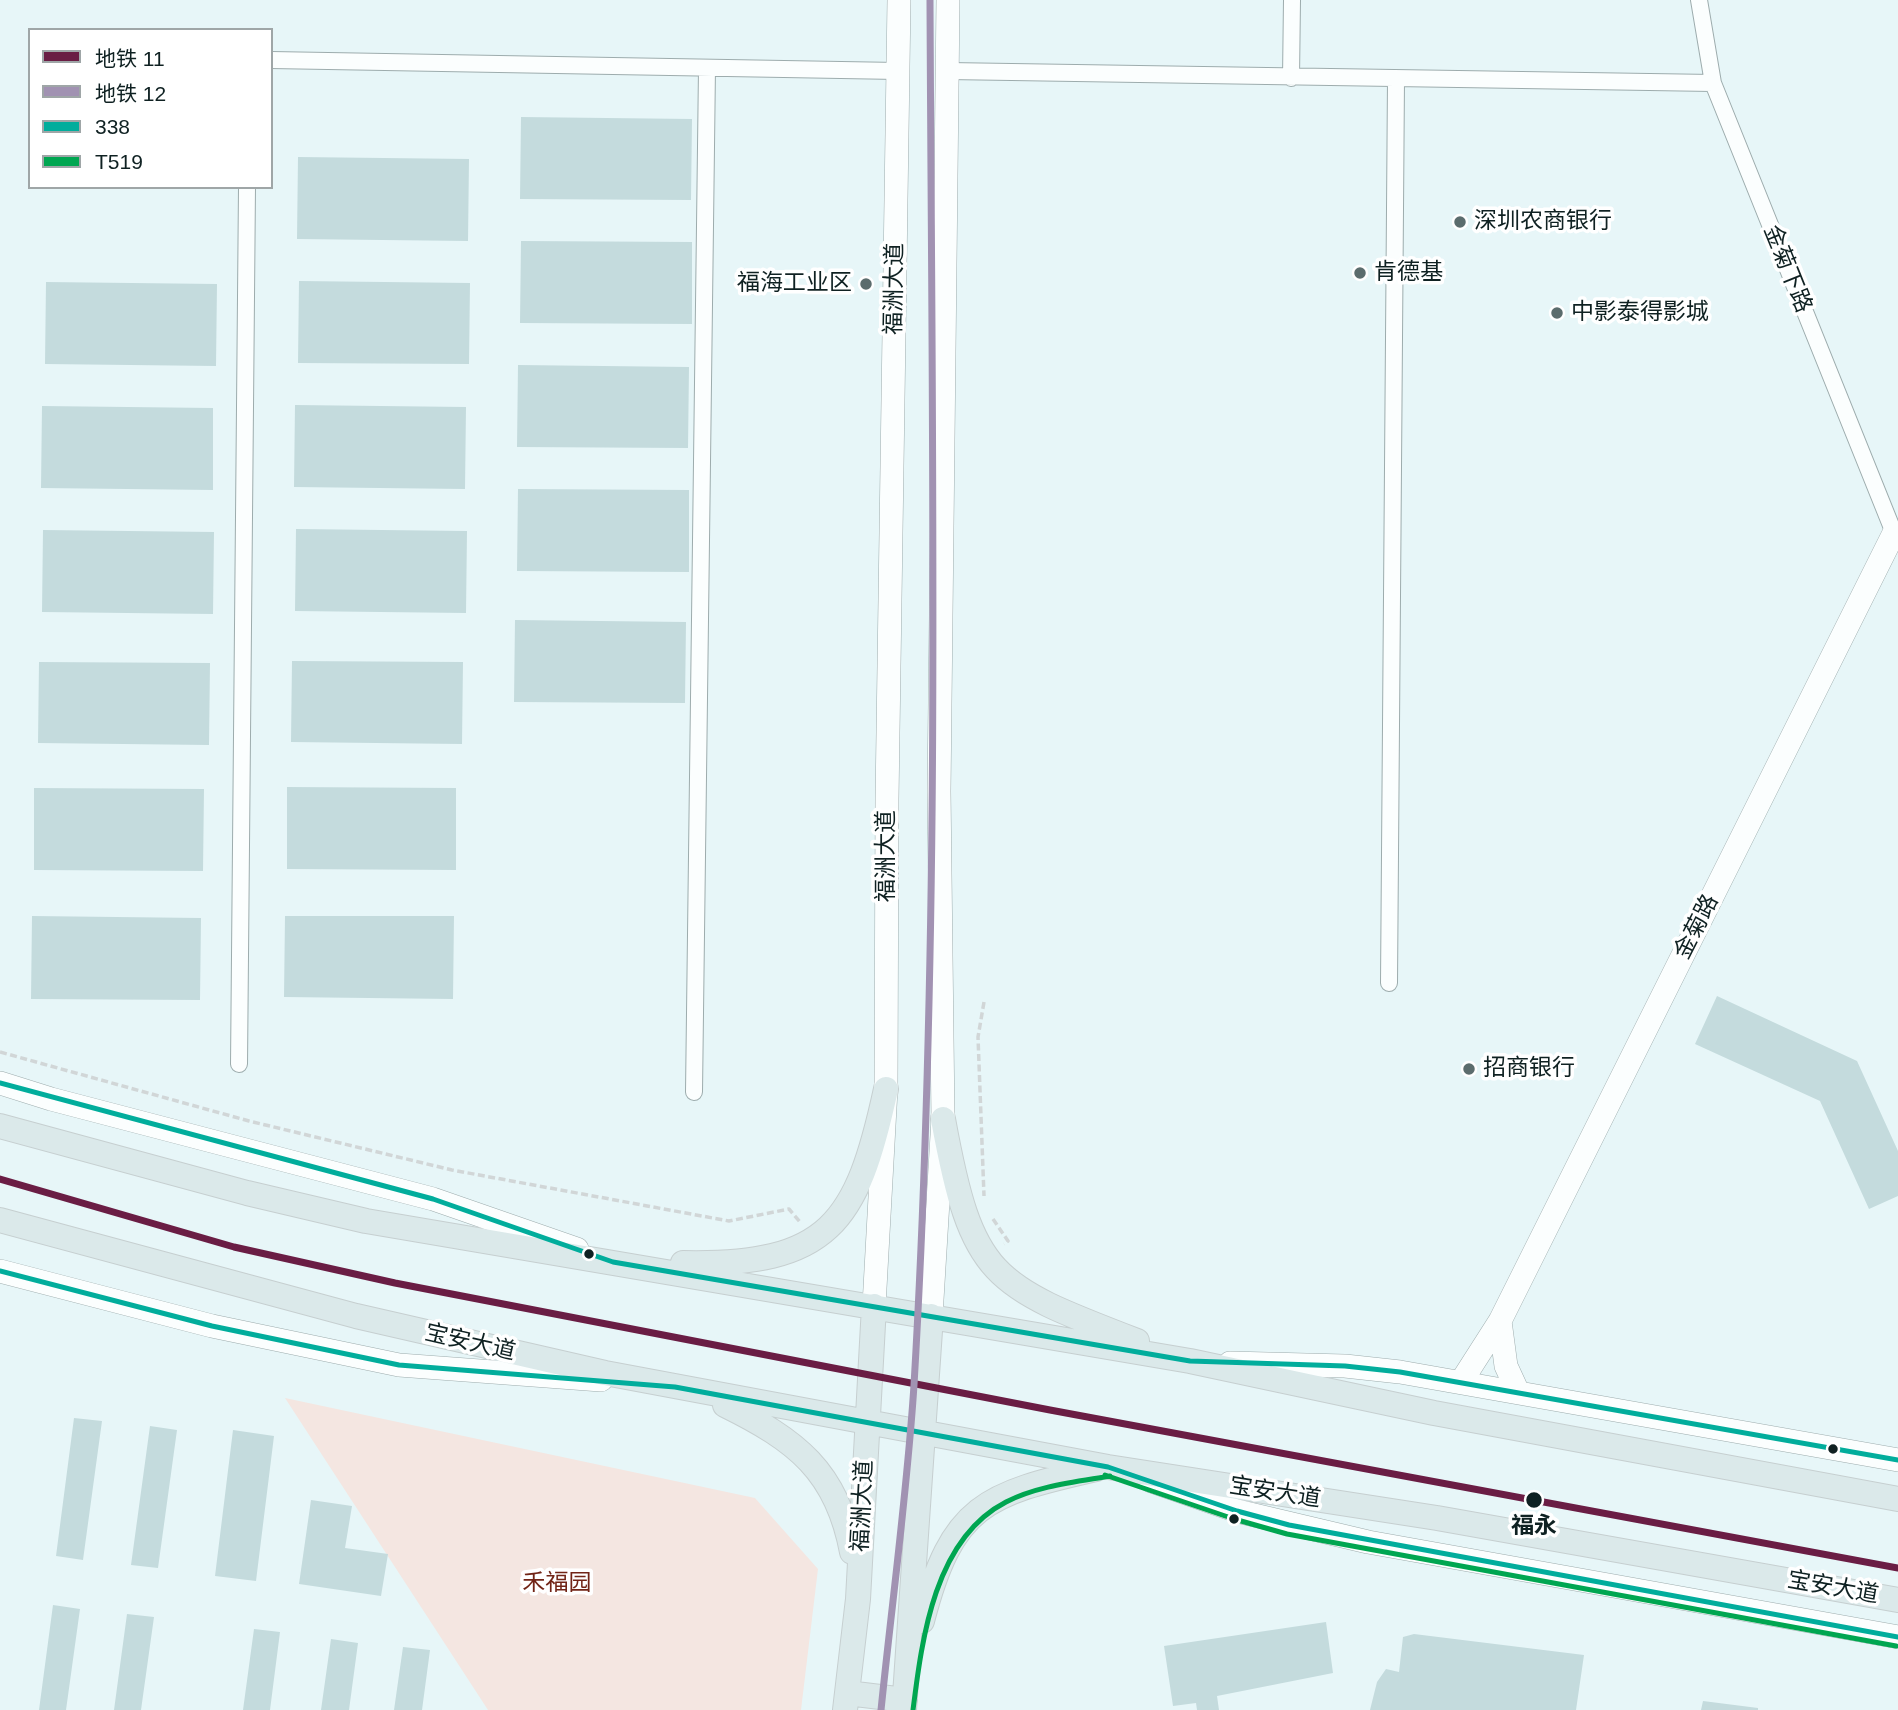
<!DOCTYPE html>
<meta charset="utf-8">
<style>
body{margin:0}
#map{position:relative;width:1898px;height:1710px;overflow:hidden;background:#e7f6f8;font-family:Helvetica,"Noto Sans SC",sans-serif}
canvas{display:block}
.legend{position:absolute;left:28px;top:28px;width:245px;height:161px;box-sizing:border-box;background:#fff;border:2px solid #9fa6a7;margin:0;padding:9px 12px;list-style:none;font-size:21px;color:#0f2122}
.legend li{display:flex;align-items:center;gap:14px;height:35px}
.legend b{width:35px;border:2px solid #9fa6a7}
</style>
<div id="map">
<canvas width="1898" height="1710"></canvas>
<ul class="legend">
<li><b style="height:9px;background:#6a1d44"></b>地铁 11</li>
<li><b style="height:9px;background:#a192b2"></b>地铁 12</li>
<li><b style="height:9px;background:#01ad9c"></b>338</li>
<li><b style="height:9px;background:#00a651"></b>T519</li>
</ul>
</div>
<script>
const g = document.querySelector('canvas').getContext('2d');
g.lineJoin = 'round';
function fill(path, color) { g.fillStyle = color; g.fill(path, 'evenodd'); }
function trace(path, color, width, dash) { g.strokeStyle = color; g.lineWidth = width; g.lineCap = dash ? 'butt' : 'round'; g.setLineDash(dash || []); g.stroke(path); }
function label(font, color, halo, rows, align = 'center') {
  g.font = font + ' Helvetica,"Noto Sans SC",sans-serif'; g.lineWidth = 7; g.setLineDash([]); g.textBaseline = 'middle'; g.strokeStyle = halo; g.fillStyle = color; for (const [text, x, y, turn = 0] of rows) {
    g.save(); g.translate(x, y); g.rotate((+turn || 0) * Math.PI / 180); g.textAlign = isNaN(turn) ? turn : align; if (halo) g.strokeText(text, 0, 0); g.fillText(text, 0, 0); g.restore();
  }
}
const green = new Path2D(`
 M285,1398l470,100 63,71 -17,141h-313z`);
const building = new Path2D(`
 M521,117l171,2 -1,81 -171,-1z
 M298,157l171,2 -1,82 -171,-2z
 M521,241l171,1v82l-172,-1z
 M299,281l171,2 -1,81 -171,-1z
 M46,282l171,2 -1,82 -171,-2z
 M518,365l171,2 -1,81 -171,-1z
 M295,405l171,2 -1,82 -171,-2z
 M42,406l171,2v82l-172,-2z
 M518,489l171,1v82l-172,-1z
 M296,529l171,2 -1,82 -171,-2z
 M43,530l171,2 -1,82 -171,-2z
 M515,620l171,2 -1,81 -171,-1z
 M292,661l171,1 -1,82 -171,-2z
 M39,662l171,1 -1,82 -171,-2z
 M287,787l169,1v82l-169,-1z
 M34,788l170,1 -1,82 -169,-1z
 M32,916l169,2 -1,82 -169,-1z
 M285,916h169l-1,83 -169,-2z
 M1717,996l140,65 41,90v45l-29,13 -49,-108 -125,-57z
 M74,1418l28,3 -19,139 -27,-4z
 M150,1426l27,4 -19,138 -27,-3z
 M233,1430l41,6 -18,145 -41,-5z
 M311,1500l41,6 -7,42 43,6 -7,42 -82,-12z
 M53,1605l27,4 -14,101h-27z
 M127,1614l27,3 -13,93h-27z
 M1326,1622l7,51 -116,23 2,14h-22l-1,-7 -23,3 -9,-60z
 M254,1629l26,3 -10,78h-27z
 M1414,1634l170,21 -8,55h-206l7,-28 9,-13 13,3 4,-35z
 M331,1639l27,4 -9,67h-28z
 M403,1647l27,3 -8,60h-28z
 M1703,1701l55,7v2h-57z`);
const path = new Path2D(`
 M984,1002l-6,35 6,159
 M0,1052l249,69 203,49 277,51 60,-12 11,13
 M993,1219l15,22 -4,3`);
const street = new Path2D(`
 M1699,0l14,83 181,450 4,-3
 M271,60l627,11
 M948,71l765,12
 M1291,78l1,-78
 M1389,983l7,-903
 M239,1064l8,-877
 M694,1092l13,-1024`);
const secondary = new Path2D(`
 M0,1083l51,16 382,100 144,50
 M0,1271l212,55 187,39 202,15
 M874,1306l12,-217 1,-290 12,-799
 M931,1316l12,-197 -4,-328 9,-791
 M1500,1321l6,45 12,26
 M1230,1363l115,3 55,6 498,88
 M1461,1382l39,-61 394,-788
 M1151,1481l86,30 131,31 530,95`);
const primary = new Path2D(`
 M943,1119c29,159 48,166 194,222
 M0,1126l247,67 119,28 824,140 244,52 464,86
 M0,1220l356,96 249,57 503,94 329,51 461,82
 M683,1263c146,3 174,-40 203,-174
 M725,1405c71,35 112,66 127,147
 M922,1621c30,-116 63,-127 174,-152
 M847,1693l58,7
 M845,1710l13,-111 16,-293
 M904,1710l27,-394`);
const bus1 = new Path2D(`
 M0,1083l433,116 180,63 577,99 155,5 55,6 498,88
 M0,1271l212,55 187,39 276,22 433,80 129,44 52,14 609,112`);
const bus2 = new Path2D(`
 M1105,1475l129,44 53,15 609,112
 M913,1710c9,-71 21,-171 93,-208 31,-16 69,-20 104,-26`);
const metro1 = new Path2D(`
 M0,1179l234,68 161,36 655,127 848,158`);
const metro2 = new Path2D(`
 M881,1710c11,-108 26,-216 33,-325 27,-461 18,-924 16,-1385`);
const markers = [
 [1460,222,7,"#5b6c6d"],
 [1360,273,7,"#5b6c6d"],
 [866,284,7,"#5b6c6d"],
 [1557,313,7,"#5b6c6d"],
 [1469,1069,7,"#5b6c6d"],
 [589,1254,6,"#0f2122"],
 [1833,1449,6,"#0f2122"],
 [1534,1500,9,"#0f2122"],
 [1234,1519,6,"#0f2122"]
];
const poiNames = [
 ["深圳农商银行",1474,222],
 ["肯德基",1374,273],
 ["福海工业区",852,284,"right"],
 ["中影泰得影城",1571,313],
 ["招商银行",1483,1069]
];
const streetNames = [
 ["金菊下路",1787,269,68],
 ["福洲大道",895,289,-89],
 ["福洲大道",887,856,-90],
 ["金菊路",1697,927,-63],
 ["宝安大道",470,1343,13],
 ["宝安大道",1275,1493,9],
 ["福洲大道",863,1506,-87],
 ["宝安大道",1833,1588,10]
];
const stopNames = [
 ["福永",1534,1527]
];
const parkNames = [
 ["禾福园",557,1584]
];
fill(green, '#f4e6e1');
fill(building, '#c4dbdd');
trace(street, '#9dacad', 18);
trace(secondary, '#9dacad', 24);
trace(primary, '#c6cfd0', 26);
trace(path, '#d1d6d7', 3.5, [7, 3.5]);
trace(street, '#fbfefe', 16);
trace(secondary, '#fbfefe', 23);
trace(primary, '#dbe9ea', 24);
trace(bus1, '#01ad9c', 5);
trace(bus2, '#00a651', 5);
trace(metro1, '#6a1d44', 7);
trace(metro2, '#a192b2', 7);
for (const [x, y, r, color] of markers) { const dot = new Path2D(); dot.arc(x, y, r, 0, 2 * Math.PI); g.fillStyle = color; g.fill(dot); trace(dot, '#fff', 2.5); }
label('23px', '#0f2122', '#fff', poiNames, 'left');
label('23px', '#0f2122', '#fff', streetNames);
label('bold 23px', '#0f2122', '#fff', stopNames);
label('23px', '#712416', '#fff', parkNames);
</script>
